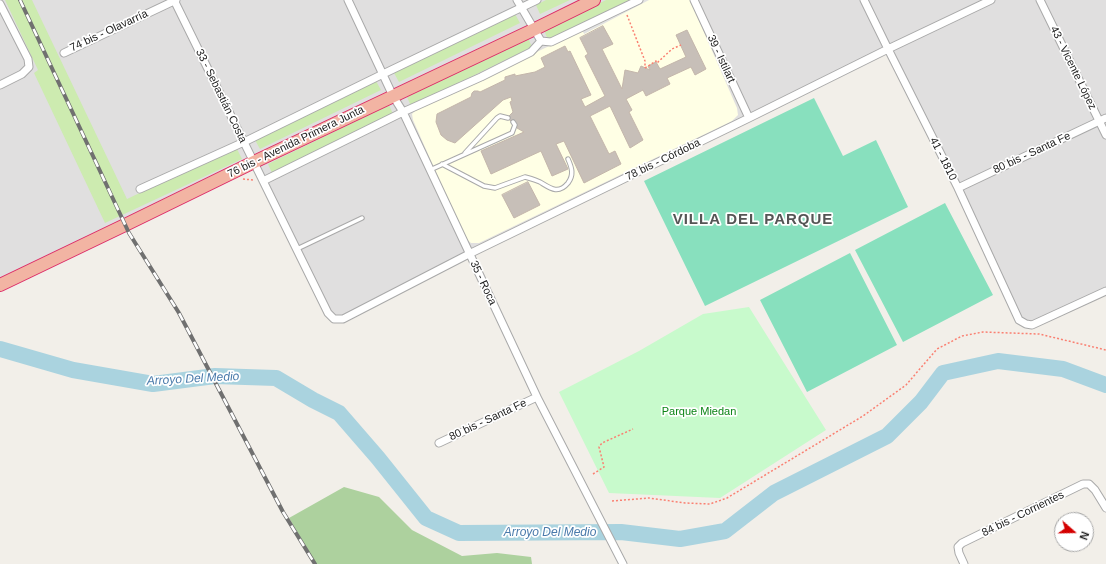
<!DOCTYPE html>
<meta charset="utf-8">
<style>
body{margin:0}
#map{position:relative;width:1106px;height:564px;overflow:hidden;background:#f2efe9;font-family:Arial,sans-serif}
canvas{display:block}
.north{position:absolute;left:1054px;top:512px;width:40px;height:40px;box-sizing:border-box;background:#fff;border:1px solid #a7a7a7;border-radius:50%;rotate:110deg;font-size:11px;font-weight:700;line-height:16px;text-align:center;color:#222}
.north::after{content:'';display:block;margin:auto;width:14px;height:18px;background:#d40000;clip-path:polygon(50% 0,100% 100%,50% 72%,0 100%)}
</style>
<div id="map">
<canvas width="1106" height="564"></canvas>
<div class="north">N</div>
</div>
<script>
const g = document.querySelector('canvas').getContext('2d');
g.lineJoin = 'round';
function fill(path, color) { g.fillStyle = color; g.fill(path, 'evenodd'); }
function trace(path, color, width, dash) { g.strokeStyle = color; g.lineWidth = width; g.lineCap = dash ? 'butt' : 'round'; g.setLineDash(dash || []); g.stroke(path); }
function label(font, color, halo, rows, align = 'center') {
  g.font = font + ' Arial,sans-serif'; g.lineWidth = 3.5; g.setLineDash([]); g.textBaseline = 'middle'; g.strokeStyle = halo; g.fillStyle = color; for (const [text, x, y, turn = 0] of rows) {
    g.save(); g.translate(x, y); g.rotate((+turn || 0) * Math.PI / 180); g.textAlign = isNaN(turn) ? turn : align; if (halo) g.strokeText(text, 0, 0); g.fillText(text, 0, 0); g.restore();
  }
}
const residential = new Path2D(`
 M0,0h1106v291l-74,34 -13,-5 -132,-271 -544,270h-9l-81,-157 -253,123z`);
const education = new Path2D(`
 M646,0h44l47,108 1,7 -6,6 -253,122h-8l-6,-5 -52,-118 -1,-6 4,-4 208,-100z`);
const grass = new Path2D(`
 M5,0h27l95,199 109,-52 6,12 -137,64 -71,-150 4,-3z
 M546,0h24l-30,14 -4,-9z
 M606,0h24l-82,40 -4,-10z
 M515,14l5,9 -121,59 -5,-9z
 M528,38l4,9 -121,59 -4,-9z
 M376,81l5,9 -121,59 -5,-9z
 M389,105l4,9 -121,59 -4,-9z`);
const forest = new Path2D(`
 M344,487l35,10 33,33 50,26 35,-3 34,4 1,7h-216l-27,-46z`);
const park = new Path2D(`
 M749,307l77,123 -106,68 -111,-5 -50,-101 80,-41 64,-37z`);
const pitch = new Path2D(`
 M814,98l29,58 33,-16 32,67 -203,99 -61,-125z
 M945,203l48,92 -90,47 -48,-92z
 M850,253l47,92 -90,47 -47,-92z`);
const parking = new Path2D(`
 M630,0h19l-65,34 -4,-10z`);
const river = new Path2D(`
 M0,349l73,21 80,14 62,-8 61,2 37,22 26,13 39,45 48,60 33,15 162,-1 59,7 45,-8 49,-38 113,-57 34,-34 22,-29 55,-12 65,8 43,16`);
const building = new Path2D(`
 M603,26l10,18 -11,5 20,40 3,-19 13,3 3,-7 9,4 -2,-4 8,-4 4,7 26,-12 -10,-22 11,-5 19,39 -11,6 -4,-8 -24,11 3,6 -24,12 -3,-6 -17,9 6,11 -3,2 14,28 -13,8 -20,-42 -20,10 19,38 6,-3 6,13 -37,19 -20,-42 -8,3 12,25 -16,7 -11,-25 -50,23 -10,-23 43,-19 -7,-4 1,-2 -11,-8 6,-6 -3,-10 2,-1 -1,-4 -8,3 -48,43 -8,-3 -6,-5 -5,-13 1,-8 34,-17 1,-4 2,-2h4l2,1 25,-12v-3l10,-3v2l20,-4 10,-5 -4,-9 24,-12 3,6 2,-1 21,44 -10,4 4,8 20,-11 -20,-40 3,-2 -8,-16z
 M528,182l12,23 -26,13 -12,-23z`);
const path = new Path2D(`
 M627,15l18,46v7
 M645,68l11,-7 1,2 15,-14 9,-4
 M243,179l10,1
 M593,474l11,-7 -5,-20 3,-4 31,-14
 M612,501l37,-3 36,5 25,1 17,-6 136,-82 43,-31 31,-36 25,-13 21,-4 56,2 67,16`);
const service = new Path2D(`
 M465,153l32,-35 3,-2 8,2
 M442,164l42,22 11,2 30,-11c5,1 10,3 15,5 10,6 18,13 28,1 6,-8 4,-15 0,-24
 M430,170l82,-37 3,-8 -2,-3
 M297,249l65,-31`);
const minor = new Path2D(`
 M174,0l154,313 6,6h9l126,-65 280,-136 139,-69 103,-49
 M348,0l45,96 10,16 134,285 86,167
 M517,0l24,41
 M694,0l55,118
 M864,0l24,49 70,139 61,132 7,4 6,1 74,-34
 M1040,0l66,135
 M0,4l28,55 1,8 -7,7 -22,11
 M541,41l10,1 88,-42
 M64,53l112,-53
 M263,181l140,-69 78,-35 50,-25 10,-11
 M958,188l148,-70
 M140,189l104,-47 139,-68 154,-74
 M439,443l98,-46
 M964,564l-5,-11 -1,-6 4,-4 121,-59h6l6,6 11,18`);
const trunk = new Path2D(`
 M0,285l125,-60 129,-63 281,-133 59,-29`);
const rail = new Path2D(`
 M20,0l109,233 50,80 104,199 32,52`);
const streetNames = [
 ["74 bis - Olavarría",109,31,-25],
 ["39 - Istilart",721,59,65],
 ["43 - Vicente López",1073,68,64],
 ["33 - Sebastián Costa",221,96,64],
 ["76 bis - Avenida Primera Junta",296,142,-26],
 ["80 bis - Santa Fe",1032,153,-25],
 ["41 - 1810",943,159,63],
 ["78 bis - Córdoba",663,160,-26],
 ["35 - Roca",483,283,65],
 ["80 bis - Santa Fe",488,420,-25],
 ["84 bis - Corrientes",1023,514,-26]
];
const parkNames = [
 ["Parque Miedan",699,412]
];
const waterNames = [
 ["Arroyo Del Medio",193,379,-3],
 ["Arroyo Del Medio",550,533]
];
const districtNames = [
 ["VILLA DEL PARQUE",753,220]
];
fill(residential, '#e0dfdf');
fill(education, '#ffffe5');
fill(grass, '#cdebb0');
fill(forest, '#add19e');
fill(park, '#c8facc');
fill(pitch, '#88e0be');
fill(parking, '#e2e2e2');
trace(river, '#aad3df', 16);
fill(building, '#c7bfb8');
trace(building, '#c4b6ab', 1);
trace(service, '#a9a9a9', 5.5);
trace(minor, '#a9a9a9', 9);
trace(trunk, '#dc2a67', 14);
trace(path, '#fa8072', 1.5, [2, 2]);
trace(service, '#fff', 3.5);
trace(minor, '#fff', 7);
trace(trunk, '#f2b4a3', 12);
trace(rail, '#707070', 4);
trace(rail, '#fff', 2.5, [8]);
label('11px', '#222', '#fff', streetNames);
label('11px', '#0c8416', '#fff', parkNames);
label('italic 12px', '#4a7aab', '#fff', waterNames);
g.letterSpacing = '1px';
label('bold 15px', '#555', '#fff', districtNames);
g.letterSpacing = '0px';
</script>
